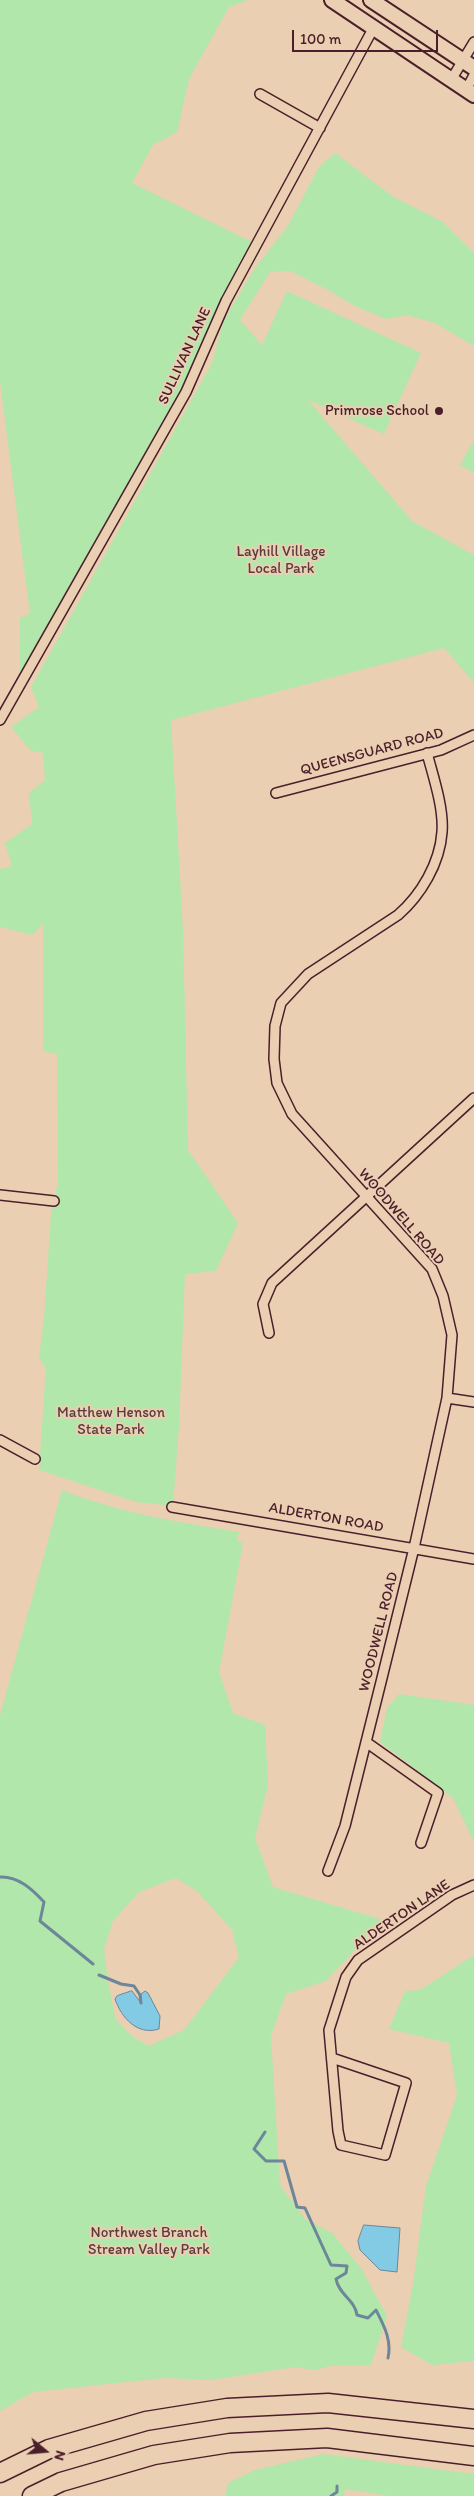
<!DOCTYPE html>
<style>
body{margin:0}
#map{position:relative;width:474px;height:2496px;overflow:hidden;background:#ebcfb2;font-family:Itim,sans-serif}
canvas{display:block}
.north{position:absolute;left:20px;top:2426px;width:50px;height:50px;-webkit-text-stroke:4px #ebcfb2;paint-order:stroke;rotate:107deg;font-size:14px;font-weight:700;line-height:20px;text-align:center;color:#4a1f2b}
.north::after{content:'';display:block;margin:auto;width:18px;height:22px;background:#4a1f2b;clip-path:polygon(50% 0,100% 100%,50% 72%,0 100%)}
.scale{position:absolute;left:292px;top:30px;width:146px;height:22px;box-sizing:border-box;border:2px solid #4a1f2b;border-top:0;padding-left:6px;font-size:15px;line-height:18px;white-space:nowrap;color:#4a1f2b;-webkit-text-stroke:4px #ebcfb2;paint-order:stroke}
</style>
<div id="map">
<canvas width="474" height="2496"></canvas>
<div class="north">N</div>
<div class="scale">100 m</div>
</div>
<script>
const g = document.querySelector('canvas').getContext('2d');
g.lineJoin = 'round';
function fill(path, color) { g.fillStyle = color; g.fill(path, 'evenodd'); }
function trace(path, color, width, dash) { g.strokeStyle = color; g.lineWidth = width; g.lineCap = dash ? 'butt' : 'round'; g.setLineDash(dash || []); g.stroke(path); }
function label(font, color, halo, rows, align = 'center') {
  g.font = font + ' Itim,sans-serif'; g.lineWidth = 4; g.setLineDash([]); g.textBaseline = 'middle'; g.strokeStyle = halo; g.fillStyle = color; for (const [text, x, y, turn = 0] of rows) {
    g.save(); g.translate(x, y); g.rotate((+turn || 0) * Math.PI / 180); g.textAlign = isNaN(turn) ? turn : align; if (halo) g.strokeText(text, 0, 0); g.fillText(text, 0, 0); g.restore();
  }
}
const green = new Path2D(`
 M0,0h248l-19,7 -40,72 -12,53 -24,13 -21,38 130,64 -227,413 -15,18v-60l10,-4 -30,-232z
 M335,153l57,43 51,26 31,31v93l-39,-23 -28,-8 -22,4 -32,-14 -25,-15 -38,-19 -20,1 -30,48 22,25 25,-54 134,62 -37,81 -76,-34 104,121 62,34v128l-30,-35 -273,72 12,210 5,220 50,73 -22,48 -31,3 -6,152 -6,80 -37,-4 -97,-32 7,-102 -7,-10 5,-40 7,-104 7,-32 -1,-128 -14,-3v-127l-11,11 -32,-8v-58l12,-3 -7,-23 27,-19 -3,-31 16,-13 -2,-27 -12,-2 -20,-24 28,-20 -8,-20 181,-324 12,-43 29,-49 36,-47 30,-57z
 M474,440v33l-14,-8z
 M62,1490c56,23 118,32 177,42l-2,9 6,2 -24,129 14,41 32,12 3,60 -13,53 18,49 110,33 -57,61 -40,13 -15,42 9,149 25,34 27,14 29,35 26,48 -16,49 -41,1 -15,4 -20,-3 -84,13 -47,-2 -131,14 -33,19v-696zM176,1878l21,13 35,39 7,27 -55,73 -35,16 -16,-9 -17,-17 -8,-38 -4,-33 9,-28 26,-29z
 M399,1694l75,11v137l-21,-44 -73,-56 7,-34z
 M474,1955v406l-42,4 -31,-18 12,-63 13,-98 31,-91 -8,-52 -60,-14 16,-38 15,-1z
 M323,2454l151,20v22h-84l-45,-7 -1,7h-119l3,-13 27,-13z`);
const water = new Path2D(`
 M132,1991l9,12v-9l4,-3 3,2 12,23 -1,13c-22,7 -38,-12 -44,-30l2,-3z
 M364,2225l36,3 -3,44 -17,-2 -20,-20 -2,-9z`);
const stream = new Path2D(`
 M0,1877c18,-1 32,12 44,25l-4,19 53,43
 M99,1975l22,9 13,2 6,9 1,8
 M265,2132l-11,17 12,12h18l13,46 8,1 26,57 16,1 -1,7 -10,6c3,16 19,21 21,36l11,3 8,-8c8,16 16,30 12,48
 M331,2496l6,-4v-6`);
const street = new Path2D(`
 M451,80l23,-38
 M466,90l8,-15
 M260,94l60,34
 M0,720l186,-328 40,-91 148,-274
 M276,793l165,-43 33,-15
 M0,1195l54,6
 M269,1333l-6,-29 9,-21 202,-185
 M447,1398l27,4
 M0,1440l35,19
 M172,1507l302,52
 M366,1742l72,51 -17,50
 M328,1871l17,-45 36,-144 33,-134 33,-150 5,-63 -9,-39 -11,-27 -140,-155 -15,-31 -3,-24 1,-33 6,-23 27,-29 90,-59c23,-20 42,-52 44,-83 2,-24 -9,-56 -15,-79
 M332,2058l74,25 -21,72 -44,-10 -3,-14 -9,-101 17,-53 12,-17 94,-65 22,-10`);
const secondary = new Path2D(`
 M332,0l142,95
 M371,0l103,68`);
const highway = new Path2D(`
 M0,2473l49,-24 97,-28 81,-13 101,-5 146,16
 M32,2496l29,-14 93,-27 76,-12 97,-5 147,18`);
const markers = [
 [439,411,5,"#4a1f2b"]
];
const streetNames = [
 ["SULLIVAN LANE",185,356,-65],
 ["QUEENSGUARD ROAD",372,752,-15],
 ["WOODWELL ROAD",401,1217,49],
 ["ALDERTON ROAD",326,1518,10],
 ["WOODWELL ROAD",379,1632,-76],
 ["ALDERTON LANE",402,1915,-34]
];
const poiNames = [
 ["Primrose School",429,411]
];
const parkNames = [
 ["Layhill Village",281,552],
 ["Local Park",281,569],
 ["Matthew Henson",111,1413],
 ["State Park",111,1430],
 ["Northwest Branch",149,2233],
 ["Stream Valley Park",149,2250]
];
fill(green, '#b1e7aa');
fill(water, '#83cbe4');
trace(water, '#6c869a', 1);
trace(stream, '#6c869a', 3);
trace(street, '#4a1f2b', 12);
trace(secondary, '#4a1f2b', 18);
trace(highway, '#4a1f2b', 21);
trace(street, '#ebcfb2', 9);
trace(secondary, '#ebcfb2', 14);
trace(highway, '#ebcfb2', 18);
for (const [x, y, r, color] of markers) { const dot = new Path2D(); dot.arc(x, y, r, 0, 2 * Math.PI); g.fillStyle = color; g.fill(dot); trace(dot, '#ebcfb2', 2); }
label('15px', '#4a1f2b', '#ebcfb2', streetNames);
label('15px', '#4a1f2b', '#ebcfb2', poiNames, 'right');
label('15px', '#593d3e', '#ebcfb2', parkNames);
</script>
